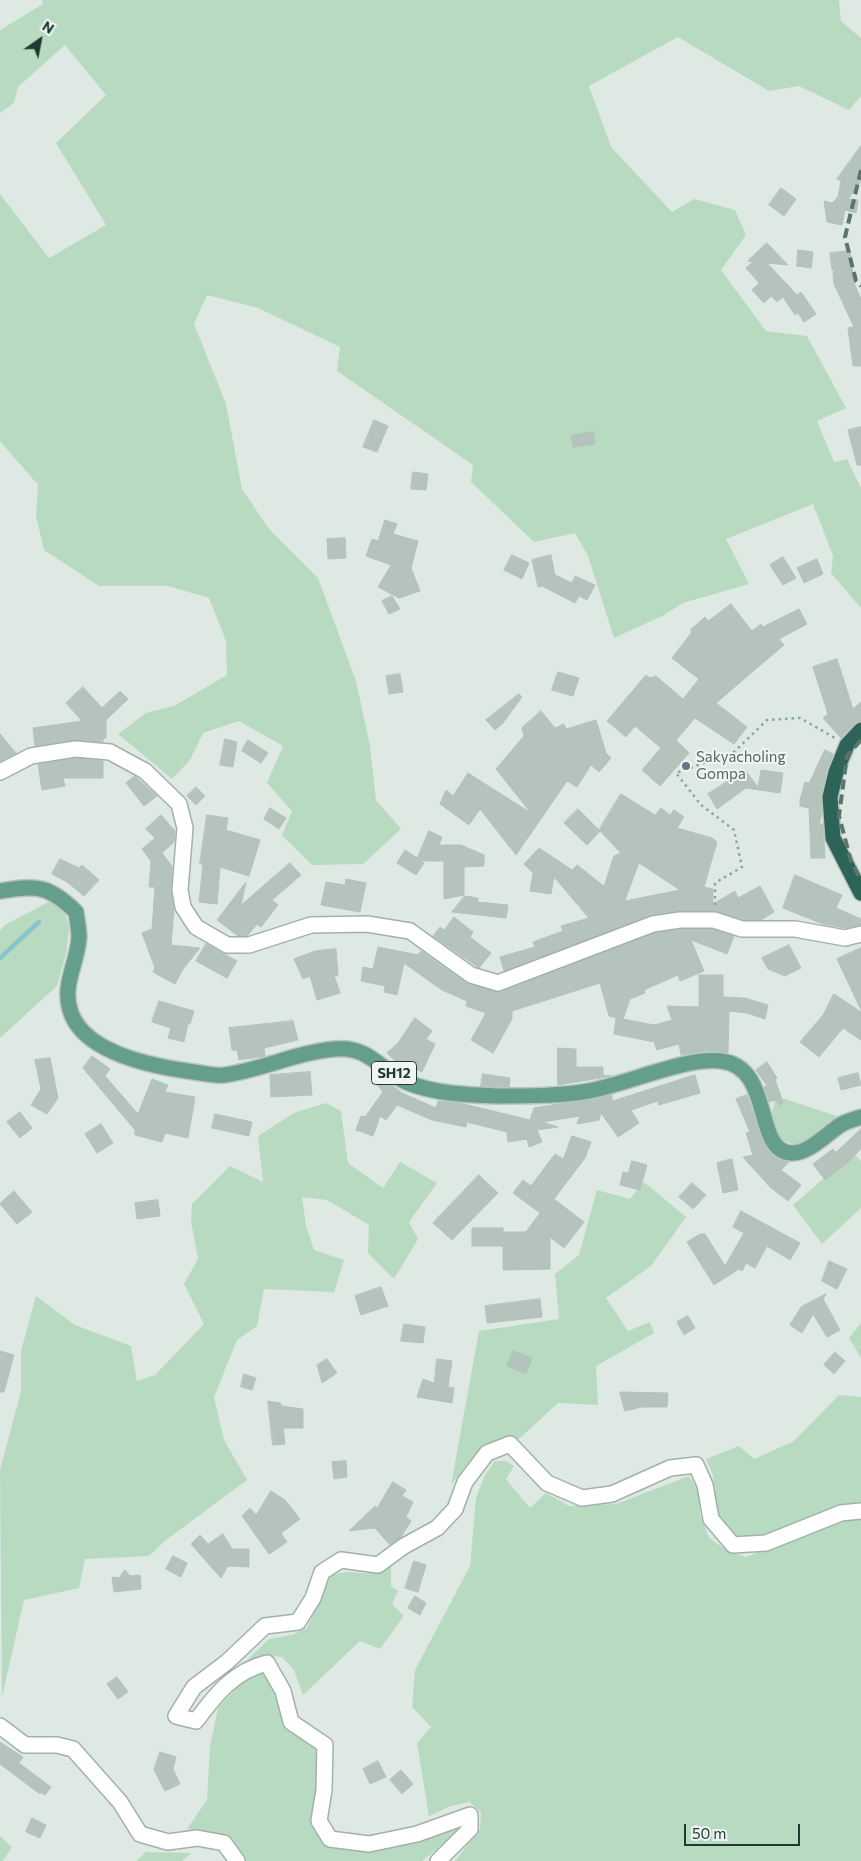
<!DOCTYPE html>
<style>
body{margin:0}
#map{position:relative;width:861px;height:1861px;overflow:hidden;background:#dfe9e4;font-family:Commissioner,sans-serif}
canvas{display:block}
.north{position:absolute;left:15px;top:15px;width:50px;height:50px;-webkit-text-stroke:4px #eff6f2;paint-order:stroke;rotate:33deg;font-size:14px;font-weight:700;line-height:20px;text-align:center;color:#213932}
.north::after{content:'';display:block;margin:auto;width:18px;height:22px;background:#213932;clip-path:polygon(50% 0,100% 100%,50% 72%,0 100%)}
.scale{position:absolute;left:684px;top:1824px;width:116px;height:22px;box-sizing:border-box;border:2px solid #213932;border-top:0;padding-left:6px;font-size:15px;line-height:18px;white-space:nowrap;color:#213932;-webkit-text-stroke:4px #eff6f2;paint-order:stroke}
</style>
<div id="map">
<canvas width="861" height="1861"></canvas>
<div class="north">N</div>
<div class="scale">50 m</div>
</div>
<script>
const g = document.querySelector('canvas').getContext('2d');
g.lineJoin = 'round';
function fill(path, color) { g.fillStyle = color; g.fill(path, 'evenodd'); }
function trace(path, color, width, dash) { g.strokeStyle = color; g.lineWidth = width; g.lineCap = dash ? 'butt' : 'round'; g.setLineDash(dash || []); g.stroke(path); }
function label(font, color, halo, rows, align = 'center') {
  g.font = font + ' Commissioner,sans-serif'; g.lineWidth = 4; g.setLineDash([]); g.textBaseline = 'middle'; g.strokeStyle = halo; g.fillStyle = color; for (const [text, x, y, turn = 0] of rows) {
    g.save(); g.translate(x, y); g.rotate((+turn || 0) * Math.PI / 180); g.textAlign = isNaN(turn) ? turn : align; if (halo) g.strokeText(text, 0, 0); g.fillText(text, 0, 0); g.restore();
  }
}
const green = new Path2D(`
 M42,0h797l2,21 20,17v58l-12,14 -50,-24 -30,5 -91,-54 -89,49 22,61 61,65 22,-13 41,11 11,25 -25,35 45,61 41,5 39,72 -29,13 17,41 13,-3 14,29v120l-30,-35 2,-17 -20,-52 -87,35 23,45 -66,19 -19,12 -50,23 -26,-82 -13,-23 -41,9 -63,-60 2,-17 -136,-94 3,-24 -82,-39 -51,-13 -13,29 32,80 16,85 27,40 49,49 38,103 14,65 6,54 25,29 -38,35 -51,1 -30,-30 10,-24 -25,-28 16,-37 -44,-25 -36,12 -13,27 -18,19 -54,-45 28,-21 28,-7 53,-31 -1,-34 -17,-43 -41,-12h-69l-55,-36 -8,-34 2,-31 -38,-44v-247l49,64 57,-33 -50,-82 50,-48 -41,-50 -47,42 -4,16 -14,10v-83l43,-26z
 M52,900l12,9 5,19 -3,26 -9,32 -57,52v-108l5,-5z
 M776,1096l67,22 -30,20 -15,8 -16,-6 -11,-23z
 M326,1103l15,8 7,52 35,25 17,-26 37,21 -28,39 9,17 -24,40 -26,-26 1,-28 -42,-25 -25,-3 4,29 8,24 30,10 -10,32 -70,-3 -7,37 -20,14 -23,57 10,43 23,40 -81,60 -17,16 -64,3 -6,29 -55,12 -22,97 -2,-227 21,-79v-40l15,-55 39,29 56,21 6,35 18,-6 49,-51 -20,-40 14,-25 -7,-38 1,-17 38,-38 33,16 -5,-46 36,-23z
 M853,1153l8,8v47l-39,36 -29,-39z
 M644,1182l42,35 -35,49 -45,32 22,33 22,-9 4,11 -58,33 2,39 -40,-2 -39,36c-39,-4 -46,20 -68,46l28,-154 80,-12 -4,-45 24,-19 18,-65 33,9z
 M861,1323v35l-12,-20z
 M839,1395l22,2v106l-23,3 -39,18 -33,11 -31,1 -17,-18 -5,-43 -7,-16 33,-13 15,13 40,-18z
 M495,1461h11l8,5 -8,13 24,29 16,-15 23,13 47,-2 73,-28 10,16 1,22 9,24 19,13 18,6 98,-39 17,-1v344h-406l25,-32 1,-17 -12,-10 -18,4 -22,10 -12,-73 14,-16 -19,-20 3,-37 55,-104 6,-68 8,-21z
 M391,1566v20l7,5 -6,13 12,12 -24,33 -20,-8 -57,54 -9,-25 -12,-13 -17,-2 -22,9 26,-25 23,-4 15,-7 24,-53 15,-3 19,1z
 M264,1671c13,16 10,22 16,39 6,15 23,27 35,36 1,9 4,18 3,27 0,13 -9,38 -4,50 22,38 111,14 150,1l-16,16 -26,21h-176c-22,-25 -25,-29 -59,-32l20,-29 3,-54 8,-38 22,-24z
 M0,1836l12,11 -9,14h-3z
 M146,1852l46,1 -10,8h-46z`);
const stream = new Path2D(`
 M0,958l39,-36`);
const building = new Path2D(`
 M861,146v35l-13,18 10,1 -2,13 -11,-3 -3,15 -15,-3 -3,-21 8,2 6,-6 3,-16 -4,-2z
 M781,188l15,11 -12,17 -15,-11z
 M767,243l21,22 -21,-2 30,32 4,-3 15,22 -12,8 -6,-9 -3,2 -12,-18 -6,5 -6,-6 -7,7 -12,-13 7,-7 -13,-15 7,-6 -5,-1z
 M798,250l15,2 -2,16 -14,-2z
 M850,251l4,32 7,16v67h-8l-5,-38 6,-1 -20,-43 -1,-12 2,-2h-3l-2,-17z
 M374,420l14,6 -11,26 -14,-5z
 M861,427v38h-4l-9,-35z
 M593,432l2,12 -22,3 -2,-11z
 M413,472l15,2 -2,16 -15,-1z
 M385,520l12,4 -4,10 25,7 -7,27 9,23 -21,7 -21,-11 13,-22 -25,-9 6,-17 6,2z
 M345,538l1,20 -18,1 -1,-20z
 M512,555l17,8 -7,16 -18,-9z
 M551,555l4,20 17,8 3,-7 20,9 -8,15 -8,-4 -4,7 -33,-17 -4,1 -6,-27z
 M783,557l13,21 -13,7 -13,-20z
 M817,559l6,15 -19,9 -7,-15z
 M392,596l8,13 -11,5 -7,-13z
 M731,604l21,27 9,-7 2,3 36,-18 8,15 -28,15 5,6 -68,58 31,24 -13,17 -39,-26 -19,22 13,13 -29,33 -18,-16 19,-22 -26,-22 -9,11 -19,-16 39,-46 4,3 6,-2 27,23 16,-20 -27,-21 20,-26 -2,-2 15,-13 3,4z
 M837,659l16,50 8,-7v19l-7,3 -13,14 -18,-20 5,-4 -15,-47z
 M558,672l21,6 -6,18 -21,-6z
 M400,674l3,18 -14,2 -3,-18z
 M83,687l19,21 18,-17 8,8 -22,21v18h-3v4l-29,-2 -39,6 -2,-18 49,-7 -16,-18z
 M519,694l3,3 -19,26 -8,7 -9,-10z
 M541,711l14,17 9,-4 2,5 30,-9 10,33 5,5 -12,14 -8,-7 -14,22 -10,-6 -51,74 -36,-46 -11,16 -29,-21 6,-14 7,6 15,-23 63,40 -35,-44 28,-33 -2,-8z
 M0,734l16,19 -16,8z
 M225,739l12,3 -4,25 -13,-2z
 M248,740l20,13 -7,10 -19,-12z
 M825,750l8,4 -12,43 1,16 -3,11h4l2,34h-14l-2,-50 -9,-2v-6l5,-18 4,1z
 M75,758l28,3v17h-40l2,8 -23,4 -4,-26z
 M745,770l13,17 3,-17 22,3 -3,20 -34,-5 -29,21 -9,-15z
 M135,776l22,20 -13,10 -18,-23z
 M196,787l9,9 -9,9 -9,-9z
 M621,794l34,21 6,-7 9,7 4,-5 10,7 -7,11 35,10 5,4 -13,45 9,2v15l22,-13 3,7 22,-12 14,26 -13,8h-18l-29,-9h-34l-29,4 -147,56 -4,-14 35,-10 -2,-5 30,-11 -2,-5 28,-8 -35,-41 -3,17 -21,-3 3,-18 -9,-9 15,-16 33,22 5,-5 27,21 10,-30 7,-3 -22,-23zM639,863l41,27 -55,11z
 M270,808l16,10 -7,11 -15,-10z
 M578,809l22,22 -13,14 -23,-22z
 M161,815l14,16 -1,11 -12,11 10,13 -1,23 3,19 -3,37 29,3 -17,21 -8,15 -22,-12 2,-4 -13,-35 10,-4 3,-42h-6l2,-26 -9,-12 13,-11 -9,-9z
 M207,815l21,3 -2,12 34,10 -11,36 -29,-9 -3,37 -18,-2 4,-38h-3z
 M429,831l13,6 -3,8h22l23,10v11l-20,1v28l-20,4v-38h-23l3,2 -8,12 -19,-12 8,-13 12,8z
 M60,859l19,9 3,-3 17,15 -15,16 -17,-14 -15,-8z
 M290,863l11,12 -29,25 6,5 -17,22 -4,-3 -9,11 -10,1 -21,-16 29,-38 -5,23z
 M795,875l47,20 -6,13 25,11v6l-16,3 -22,-4 -40,-16z
 M346,879l20,4 -6,29 -39,-7 5,-23 19,3z
 M465,896l13,2v4l30,3 -2,13 -54,-6z
 M454,917l19,15 -3,5 21,16 -12,15 -46,-32 7,-9 4,3z
 M681,929h32l21,7 -7,18 -36,-14 13,31 -24,10 -2,-6 -34,15 1,3 -15,6 -7,20 31,6 18,-5 -5,-14 32,1v-32h24v22l22,1 23,7 -3,14 -18,-6 -18,-2 -1,43 -22,-3 -25,4 -2,-11 -22,6 -3,-8 -40,-8 2,-16 5,1 -12,-3 -9,-33 -88,28v8l-19,34 -22,-13 15,-27 -20,-7 1,-5 -25,-11 -38,-27 -7,32 -13,-3 1,-6 -24,-5 2,-14 10,2 5,-22 40,8 3,-4 45,32 35,9 154,-59z
 M206,944l31,17 -10,17 -31,-17z
 M789,945l12,23 -16,8 -17,-7 -6,-11z
 M861,948v62l-24,-51z
 M336,949l2,27 -4,-1 6,18 -23,7 -7,-24 -7,3 -9,-20 21,-8z
 M834,994l27,18v28l-18,-12 -24,29 -19,-15 23,-27z
 M159,1001l35,10 -4,13 -2,-1 -4,19 -16,-4 3,-10 -19,-6z
 M415,1018l17,13 -6,8 9,5 -13,28 -19,-8 -3,2 -13,-13 11,-10z
 M293,1021l5,19 -34,8 1,8 -26,4 -2,-10h-5l-3,-22z
 M558,1048l18,1v18h27v8l9,1 -54,9z
 M92,1056l18,13 -5,7 33,38 14,-35 16,6 -3,7 30,5 -7,41 -23,-5 -3,9 -27,-7v-5l-52,-62z
 M50,1058l8,40 -11,16 -16,-9 10,-16 -6,-29z
 M767,1062l10,16 -2,1 8,24 -4,2 -3,-5 -7,2 -5,-15 3,-1 -11,-16z
 M310,1072l2,23 -41,2 -1,-22z
 M858,1073l3,12 -20,5 -3,-12z
 M483,1074l27,4 -1,9 -28,-1z
 M695,1075l5,18 -41,12 -1,-4 -27,9 8,13 -21,14 -17,-24 -2,7 -22,4 3,-8 -38,6 16,5 -21,3 5,12 -13,5 -2,-8 -19,3 -1,-10 -40,-10 -1,5 -34,-7 -35,-15 -11,15 -6,-4 -7,20 -17,-6 5,-14 4,1 18,-25 -8,-10 6,-5 21,16 34,15 2,-7 22,2 70,17 4,-12 78,-13v6z
 M747,1095l17,49 12,13 13,5 -8,8 20,15 -13,16 -18,-14 -27,-30 10,-2 -7,-22 4,-1 -14,-33z
 M20,1112l12,16 -12,10 -13,-16z
 M215,1114l37,8 -3,14 -37,-8z
 M101,1124l12,19 -16,10 -12,-19z
 M861,1129v20l-16,16 -20,15 -12,-16 20,-15 3,3z
 M572,1136l19,6 -6,16 -31,41 30,23 -20,26 -14,-11v32l-47,1v-24h-31v-18h31v4h23l14,-19 -27,-20 10,-13 8,6 24,-32 8,5z
 M732,1159l6,31 -15,3 -6,-30z
 M632,1161l15,4 -7,25 -20,-5 3,-13 5,1z
 M479,1175l19,18 -46,47 -19,-17z
 M692,1183l14,12 -13,14 -14,-12z
 M14,1191l18,21 -15,12 -17,-20z
 M158,1200l2,16 -23,3 -2,-16z
 M741,1211l59,32 -10,17 -23,-14 -12,22 -9,-5 -4,8 -3,-2 -25,16 -27,-43 13,-8h5l20,32 19,-33 -11,-6z
 M829,1261l18,8 -10,20 -15,-8z
 M381,1287l7,19 -27,9 -6,-19z
 M826,1294l-3,5 17,31 -13,7 -14,-23 -11,19 -12,-8 11,-18z
 M540,1299l2,18 -55,6 -2,-17z
 M688,1316l7,12 -11,7 -7,-13z
 M404,1324l21,3 -2,16 -22,-2z
 M0,1351l14,4 -10,37h-4z
 M513,1351l19,7 -6,16 -19,-8z
 M835,1352l10,9 -11,13 -10,-9z
 M327,1359l10,14 -15,10 -5,-18z
 M437,1359l15,2 -4,26 6,1 -2,15 -35,-6 6,-18 11,4z
 M244,1374l12,4 -4,12 -11,-3z
 M620,1392l48,1 -1,14h-25l-17,4z
 M268,1401l12,2 2,3 21,3v19h-20l2,16 -12,1z
 M346,1461l1,16 -13,2 -2,-17z
 M393,1482l13,8 -4,6 11,6 -7,15 5,4 -10,16 -11,8 -15,-17 -26,3 26,-25 2,2z
 M271,1491l14,9 15,19 -19,14 6,9 -18,12 -27,-38 8,-8 6,7z
 M223,1534l9,15h17v18l-21,-1 -7,12 -30,-34 9,-9 8,9z
 M173,1556l14,7 -6,14 -15,-8z
 M414,1561l12,4 -8,27 -13,-4z
 M125,1570l5,6 10,-1 1,14 -27,3 -2,-15 7,1z
 M415,1596l11,7 -6,12 -12,-7z
 M117,1677l11,15 -10,7 -11,-15z
 M0,1742l23,15 -4,6 32,24 -6,8 -4,-3 -1,2 -40,-30z
 M160,1752l16,5 -3,12 7,15 -15,7 -11,-21z
 M378,1761l8,16 -16,7 -7,-15z
 M401,1770l12,14 -11,10 -12,-14z
 M32,1818l14,7 -6,13 -14,-6z`);
const path = new Path2D(`
 M715,905v-22l27,-16 -8,-37 -33,-25 -25,-32 58,-21 33,-32 33,-2 35,20`);
const minor = new Path2D(`
 M0,772l31,-16 44,-7 35,3 35,19 34,33 6,24 -5,62 3,17 13,20 31,18h22l62,-20 56,-1 43,7 61,44 27,8 155,-59 27,-4h34l28,9h53l50,9 16,-4
 M0,1726l25,19h32l16,4 47,53 20,32 28,8 29,-4 27,5 13,18
 M438,1861l32,-32v-14l-53,19 -48,10 -39,-5 -11,-18 5,-31 1,-45 -34,-23 -8,-31 -16,-28c-33,8 -51,31 -71,58l-20,-5 18,-29 33,-25 38,-36 33,-4 15,-24 9,-26 19,-12 37,5 26,-19 33,-18 18,-19 10,-27 22,-29 23,-9 37,39 35,15 30,-4 58,-26 26,-3 9,20 6,34 22,26 33,-2 75,-30 20,-2`);
const major = new Path2D(`
 M0,891c36,-6 49,-6 76,21 1,8 3,17 3,25 -1,25 -17,47 -9,73 13,44 86,57 124,62 9,1 20,4 30,3 38,-5 73,-23 111,-26 35,-3 45,21 71,33 28,12 63,13 93,14 29,0 62,0 90,-5 39,-7 95,-34 132,-30 53,6 32,90 70,92 18,1 36,-20 51,-29 6,-3 13,-5 19,-7`);
const highway = new Path2D(`
 M861,730l-14,15 -11,27 -6,25 3,41 28,55`);
const rail = new Path2D(`
 M861,170l-16,67 11,44 5,5
 M861,740l-14,16 -8,60 12,45 10,19`);
const markers = [
 [686,766,5,"#6b7280"]
];
const shields = [
 [394,1073,45]
];
const shieldNames = [
 ["SH12",394,1073]
];
const worshipNames = [
 ["Sakyacholing",696,757],
 ["Gompa",696,774]
];
fill(green, '#b8dac0');
trace(stream, '#88c4cd', 4.5);
fill(building, '#b4c4bd');
trace(building, '#b1c3bb', 1);
trace(minor, '#a2b1ab', 18);
trace(major, '#bcc4c2', 18);
trace(highway, '#bcc4c2', 18);
trace(path, '#80ac9d', 2.5, [2.5, 4]);
trace(minor, '#fff', 15);
trace(major, '#659e8d', 15);
trace(highway, '#2e6357', 15);
trace(rail, '#5b756d', 4, [10, 5]);
for (const [x, y, r, color] of markers) { const dot = new Path2D(); dot.arc(x, y, r, 0, 2 * Math.PI); g.fillStyle = color; g.fill(dot); trace(dot, '#eff6f2', 2); }
for (const [x, y, w] of shields) { const box = new Path2D(); box.roundRect(x - w / 2, y - 11.5, w, 23, 4); g.fillStyle = '#eff6f2'; g.fill(box); trace(box, '#213932', 1); }
label('bold 14px', '#213932', null, shieldNames);
label('15px', '#5b616d', '#eff6f2', worshipNames, 'left');
</script>
